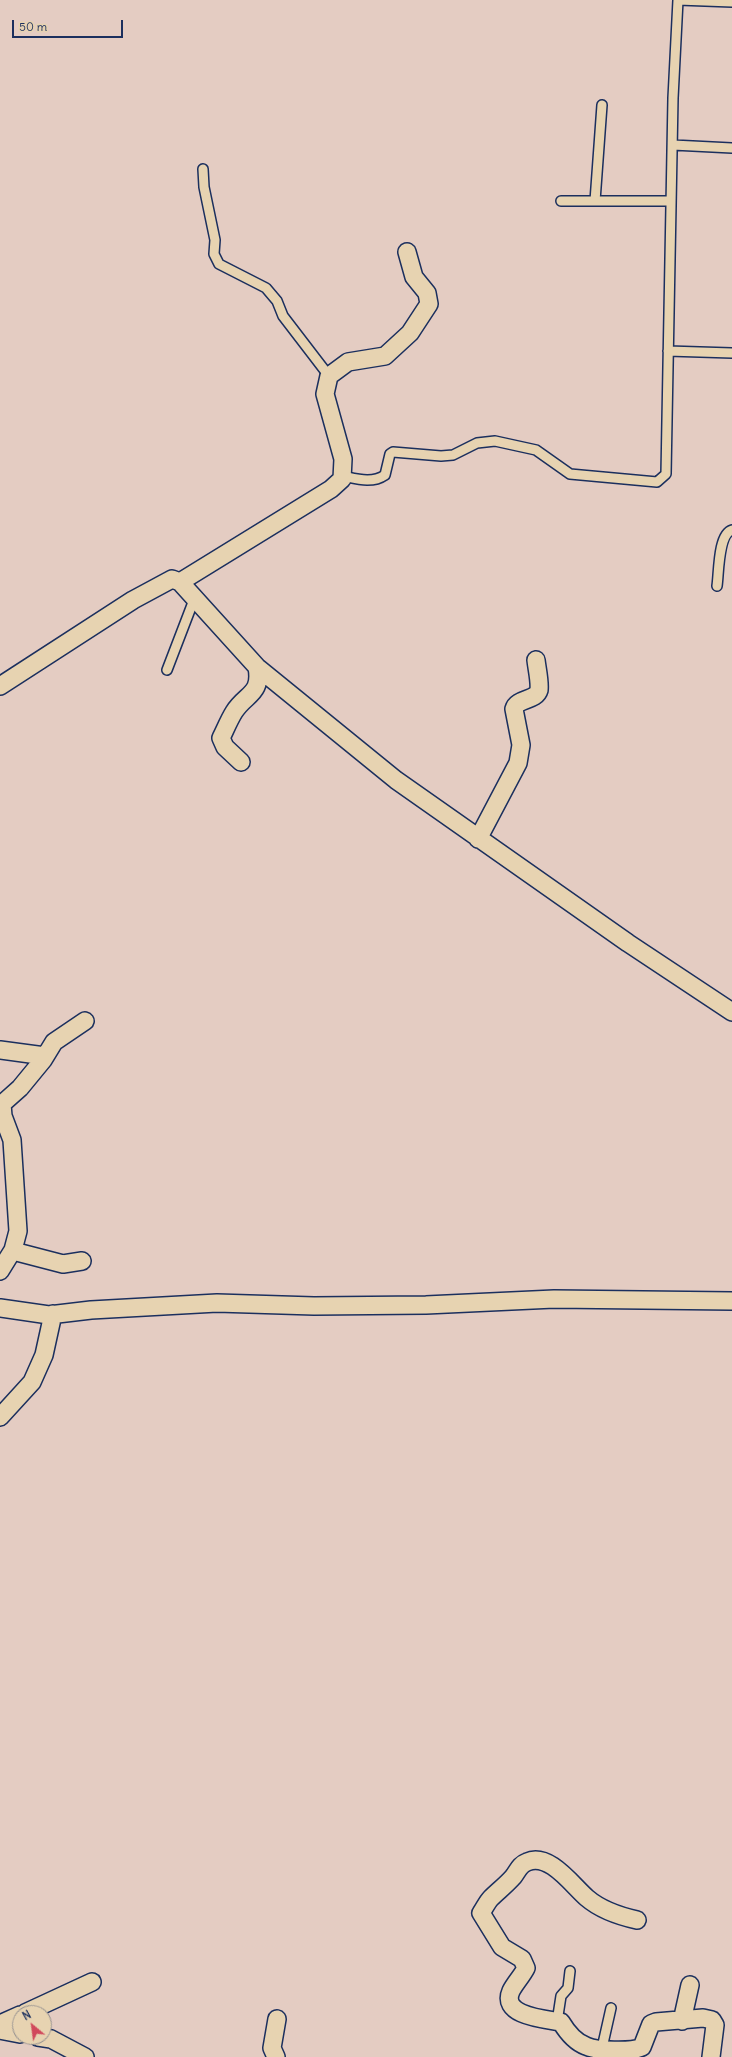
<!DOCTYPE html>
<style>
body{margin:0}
#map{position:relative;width:732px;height:2057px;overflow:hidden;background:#e4ccc2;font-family:Delius,sans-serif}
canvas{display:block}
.north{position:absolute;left:12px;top:2005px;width:40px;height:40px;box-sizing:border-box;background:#e7d3b1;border:1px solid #959190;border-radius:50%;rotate:331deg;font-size:11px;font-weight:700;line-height:16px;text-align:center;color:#1b2f5e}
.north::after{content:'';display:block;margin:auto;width:14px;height:18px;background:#d1495b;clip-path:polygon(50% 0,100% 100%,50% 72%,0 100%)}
.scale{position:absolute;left:12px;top:20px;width:111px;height:18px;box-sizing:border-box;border:2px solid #1b2f5e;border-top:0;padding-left:5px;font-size:12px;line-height:14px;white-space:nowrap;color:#1b2f5e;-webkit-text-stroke:3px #e7d3b1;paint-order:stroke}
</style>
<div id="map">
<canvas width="732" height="2057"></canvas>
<div class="north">N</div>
<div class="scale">50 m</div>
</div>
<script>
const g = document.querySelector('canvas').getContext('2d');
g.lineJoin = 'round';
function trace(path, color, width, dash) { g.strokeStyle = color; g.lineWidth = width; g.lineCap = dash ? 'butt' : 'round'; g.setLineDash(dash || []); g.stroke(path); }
const lane = new Path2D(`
 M678,0l54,2
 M673,145l59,3
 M203,169l1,18 11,53 -1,14 5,10 47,24 11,13 6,15 46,60
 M561,201h110
 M595,201l7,-96
 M668,351l64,2
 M342,476c15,3 30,8 43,-1l5,-21 3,-2 48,4 12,-1 24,-12 18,-2 41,9 34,24 87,8 9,-8 7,-376 5,-98
 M717,586c2,-13 1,-52 15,-56
 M167,670l28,-73
 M557,2022l4,-26 7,-8 2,-17
 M602,2048l9,-40`);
const street = new Path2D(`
 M180,582l151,-93 11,-10 1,-20 -18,-65 4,-18 19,-14 37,-6 25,-23 19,-29 -2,-11 -13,-16 -7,-25
 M0,686l133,-86 39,-21 8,3 77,85 139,113 232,163 104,69
 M241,762l-16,-15 -4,-9c4,-8 8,-18 13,-26 12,-19 28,-17 23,-45
 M478,839l40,-76 3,-18 -7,-36c3,-11 22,-8 25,-19 1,-9 -2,-21 -3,-30
 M0,1050l45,6
 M13,1251l50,13 19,-3
 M0,1271l13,-21 5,-19 -6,-91 -9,-24 -1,-12 18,-16 23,-28 11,-18 31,-21
 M0,1308l49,7 42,-5 126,-7 97,3 112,-1 128,-6 178,2
 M0,1417l32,-35 12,-27 9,-41
 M637,1920c-18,-4 -36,-10 -50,-22 -15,-13 -38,-46 -60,-36 -8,3 -9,9 -14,15 -7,8 -15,14 -22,21 -4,4 -7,11 -10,15l21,34 20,12 4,9c-4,8 -11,15 -15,23 -11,25 34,28 50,31 6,10 14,20 25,24 10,5 46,6 56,1l9,-23 5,-2 47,-4 9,2 3,5 -4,32
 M25,2013l67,-31
 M682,2021l8,-36
 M0,2024l20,-9
 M0,2030l20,4
 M38,2037l13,2 34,18
 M276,2057l-4,-9 5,-29`);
trace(lane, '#1b2f5e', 12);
trace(street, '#1b2f5e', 20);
trace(lane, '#e7d3b1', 9);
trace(street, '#e7d3b1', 17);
</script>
